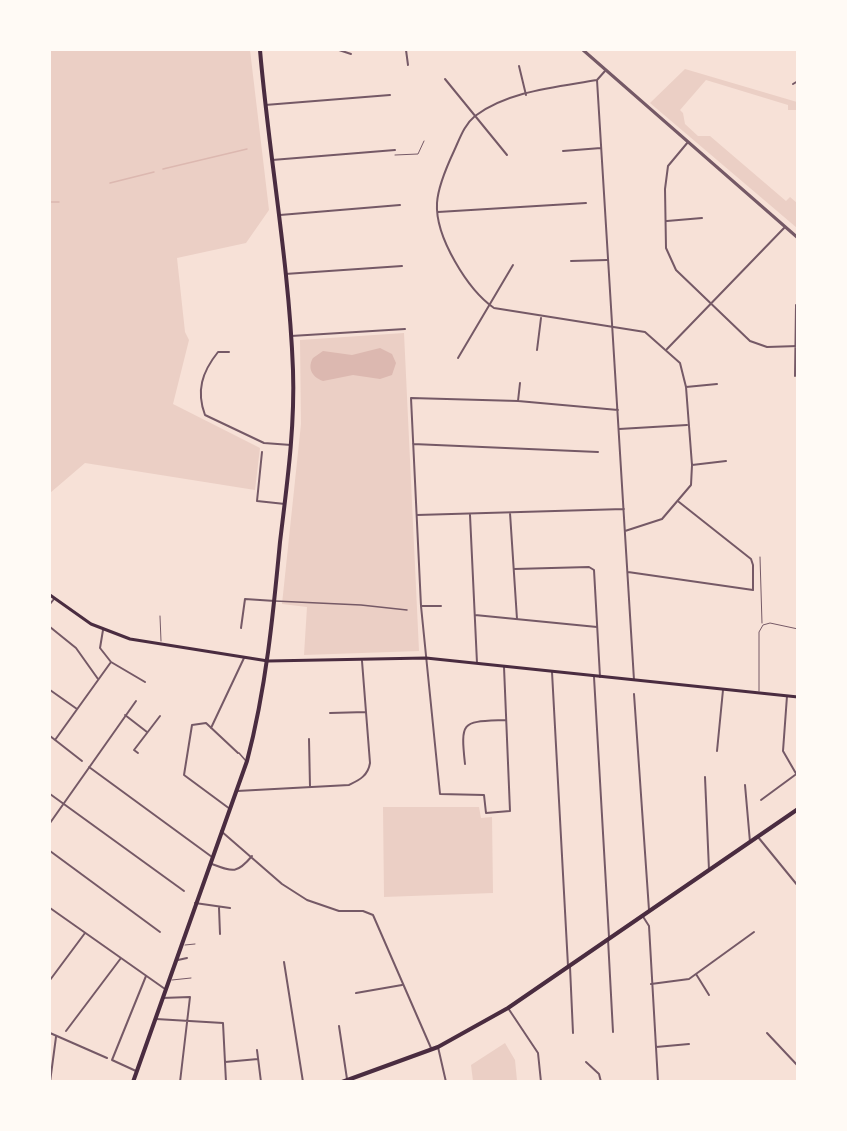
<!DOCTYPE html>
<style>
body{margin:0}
#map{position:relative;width:847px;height:1131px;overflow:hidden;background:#f7e1d7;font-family:"Alegreya Sans",sans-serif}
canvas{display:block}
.frame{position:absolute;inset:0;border:51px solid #fffaf5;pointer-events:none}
</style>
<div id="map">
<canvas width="847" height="1131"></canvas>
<div class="frame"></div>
</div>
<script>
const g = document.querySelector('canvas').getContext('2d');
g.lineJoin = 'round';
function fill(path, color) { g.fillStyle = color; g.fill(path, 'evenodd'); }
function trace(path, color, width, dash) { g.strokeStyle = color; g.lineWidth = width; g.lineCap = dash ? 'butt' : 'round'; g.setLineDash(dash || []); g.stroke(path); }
const green = new Path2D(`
 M50,50h200l19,160 -23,33 -69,15 8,74 4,8 -16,64 87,44 -5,42 -170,-27 -35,30z
 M685,69l112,33v8h-9v-5l-82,-25 -26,30 3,3 2,11 13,12h12l76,65 4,-4 7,6v25l-147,-125z
 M404,333l15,318 -115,4 3,-48 -25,-3 19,-180 -1,-84z
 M383,807h96l2,11 11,-1 1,76 -109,4z
 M505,1043l10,17 2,21h-44l-2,-16z`);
const water = new Path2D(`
 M380,348l12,6 4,9 -4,12 -12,4 -27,-4 -30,6c-11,-4 -16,-13 -10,-23l10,-7 29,4z`);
const stream = new Path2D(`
 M163,169l84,-20
 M110,183l44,-11
 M50,202h9`);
const service = new Path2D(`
 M395,155l23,-1 6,-13
 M760,557l2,66
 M160,616l1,25
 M759,691v-59l4,-7 7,-2 28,6
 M185,945l10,-1
 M172,980l19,-2`);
const pedestrian = new Path2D(`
 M275,601l86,4 46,5
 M239,753l7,8`);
const minor = new Path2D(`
 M339,50l12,4
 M406,50l2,15
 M519,66l7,29
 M605,71l-8,9 37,600
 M445,79l62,76
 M597,80c-40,7 -89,11 -122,36 -11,9 -15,22 -21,35 -7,15 -16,35 -17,52 -2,34 31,87 57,105l151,24 35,31 6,24 6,78 -1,20 -29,34 -37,12
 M793,84l5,-3
 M265,105l125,-10
 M688,142l-20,24 -3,23 1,59 10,22 74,71 17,6 31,-1
 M563,151l38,-3
 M272,160l123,-10
 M438,212l148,-9
 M280,215l120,-10
 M667,221l35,-3
 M571,261l36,-1
 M285,274l117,-8
 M291,336l114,-7
 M667,349l118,-122
 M537,350l4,-32
 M229,352h-11c-16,20 -22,39 -13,63l59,28 27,2
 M458,358l55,-93
 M795,376l1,-71
 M686,387l31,-3
 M518,401l2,-18
 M619,429l68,-4
 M413,444l185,8
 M262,452l-5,49 28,3
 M692,465l34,-4
 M510,513l7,106
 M417,515l207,-6
 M470,515l7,148
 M514,569l75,-2 5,3 6,107
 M628,572l125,18v-25l-2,-6 -72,-57
 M50,604l4,-5
 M421,606h20
 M475,615l122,12
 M50,627l26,21 22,31
 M241,628l4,-29 30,2
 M103,630l-3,18 11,14 34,20
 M504,667l6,144 -24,2 -2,-18 -44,-1 -19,-188 -10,-208 107,3 100,9
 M552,672l16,294
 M594,677l15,260
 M50,690l27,19
 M634,694l15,216
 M787,696l-4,55 15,26
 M330,713l36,-1
 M125,715l22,17
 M211,728l33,-70
 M50,736l32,25
 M309,739l1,48
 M55,740l56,-78
 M717,751l6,-61
 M138,753l-4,-3 26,-34
 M465,764c-5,-45 -2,-42 41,-44
 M89,767l123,90
 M705,777l4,93
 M745,785l5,57
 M237,791l112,-6c10,-5 19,-9 21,-22l-8,-102
 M50,794l134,97
 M761,800l34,-25
 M230,809l-46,-34 8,-50 14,-2 32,30
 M50,823l86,-122
 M221,831l61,53 25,16 32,11h24l10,4 58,133
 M758,837l40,49
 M50,851l110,81
 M212,864c21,8 25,10 40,-8
 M195,903l35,5
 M50,908l115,81
 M219,908l1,26
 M642,915l7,11 9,156
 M608,939l5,93
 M178,960l9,-2
 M284,962l19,120
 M570,967l3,66
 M696,974l13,21
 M50,980l35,-47
 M651,984l38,-5 65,-47
 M356,993l46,-8
 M162,998l28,-1 -10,85
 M508,1008l30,45 3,29
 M156,1019l67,4 3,59
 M339,1026l8,53
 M66,1031l55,-73
 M50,1033l57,25
 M767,1033l31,33
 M438,1047l8,35
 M656,1047l33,-3
 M257,1050l4,32
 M225,1062l33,-3
 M586,1062l13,12 2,8
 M136,1071l-24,-11 34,-84
 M50,1082l6,-45`);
const tertiary = new Path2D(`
 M583,50l215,188`);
const secondary = new Path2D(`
 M50,595l41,29 39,15 138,22 158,-3 372,39`);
const trunk = new Path2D(`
 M133,1082l114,-321c19,-72 26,-145 33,-219 7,-58 15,-114 13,-172 -4,-107 -24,-214 -33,-320
 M342,1082l96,-35 70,-39 290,-199`);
fill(green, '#ebcfc5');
fill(water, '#dcb8b0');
trace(stream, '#dcb8b0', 1.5);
trace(service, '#755966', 1);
trace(pedestrian, '#755966', 1.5);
trace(minor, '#755966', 2);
trace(tertiary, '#755966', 3);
trace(secondary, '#4a2c40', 3);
trace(trunk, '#4a2c40', 4);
</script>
